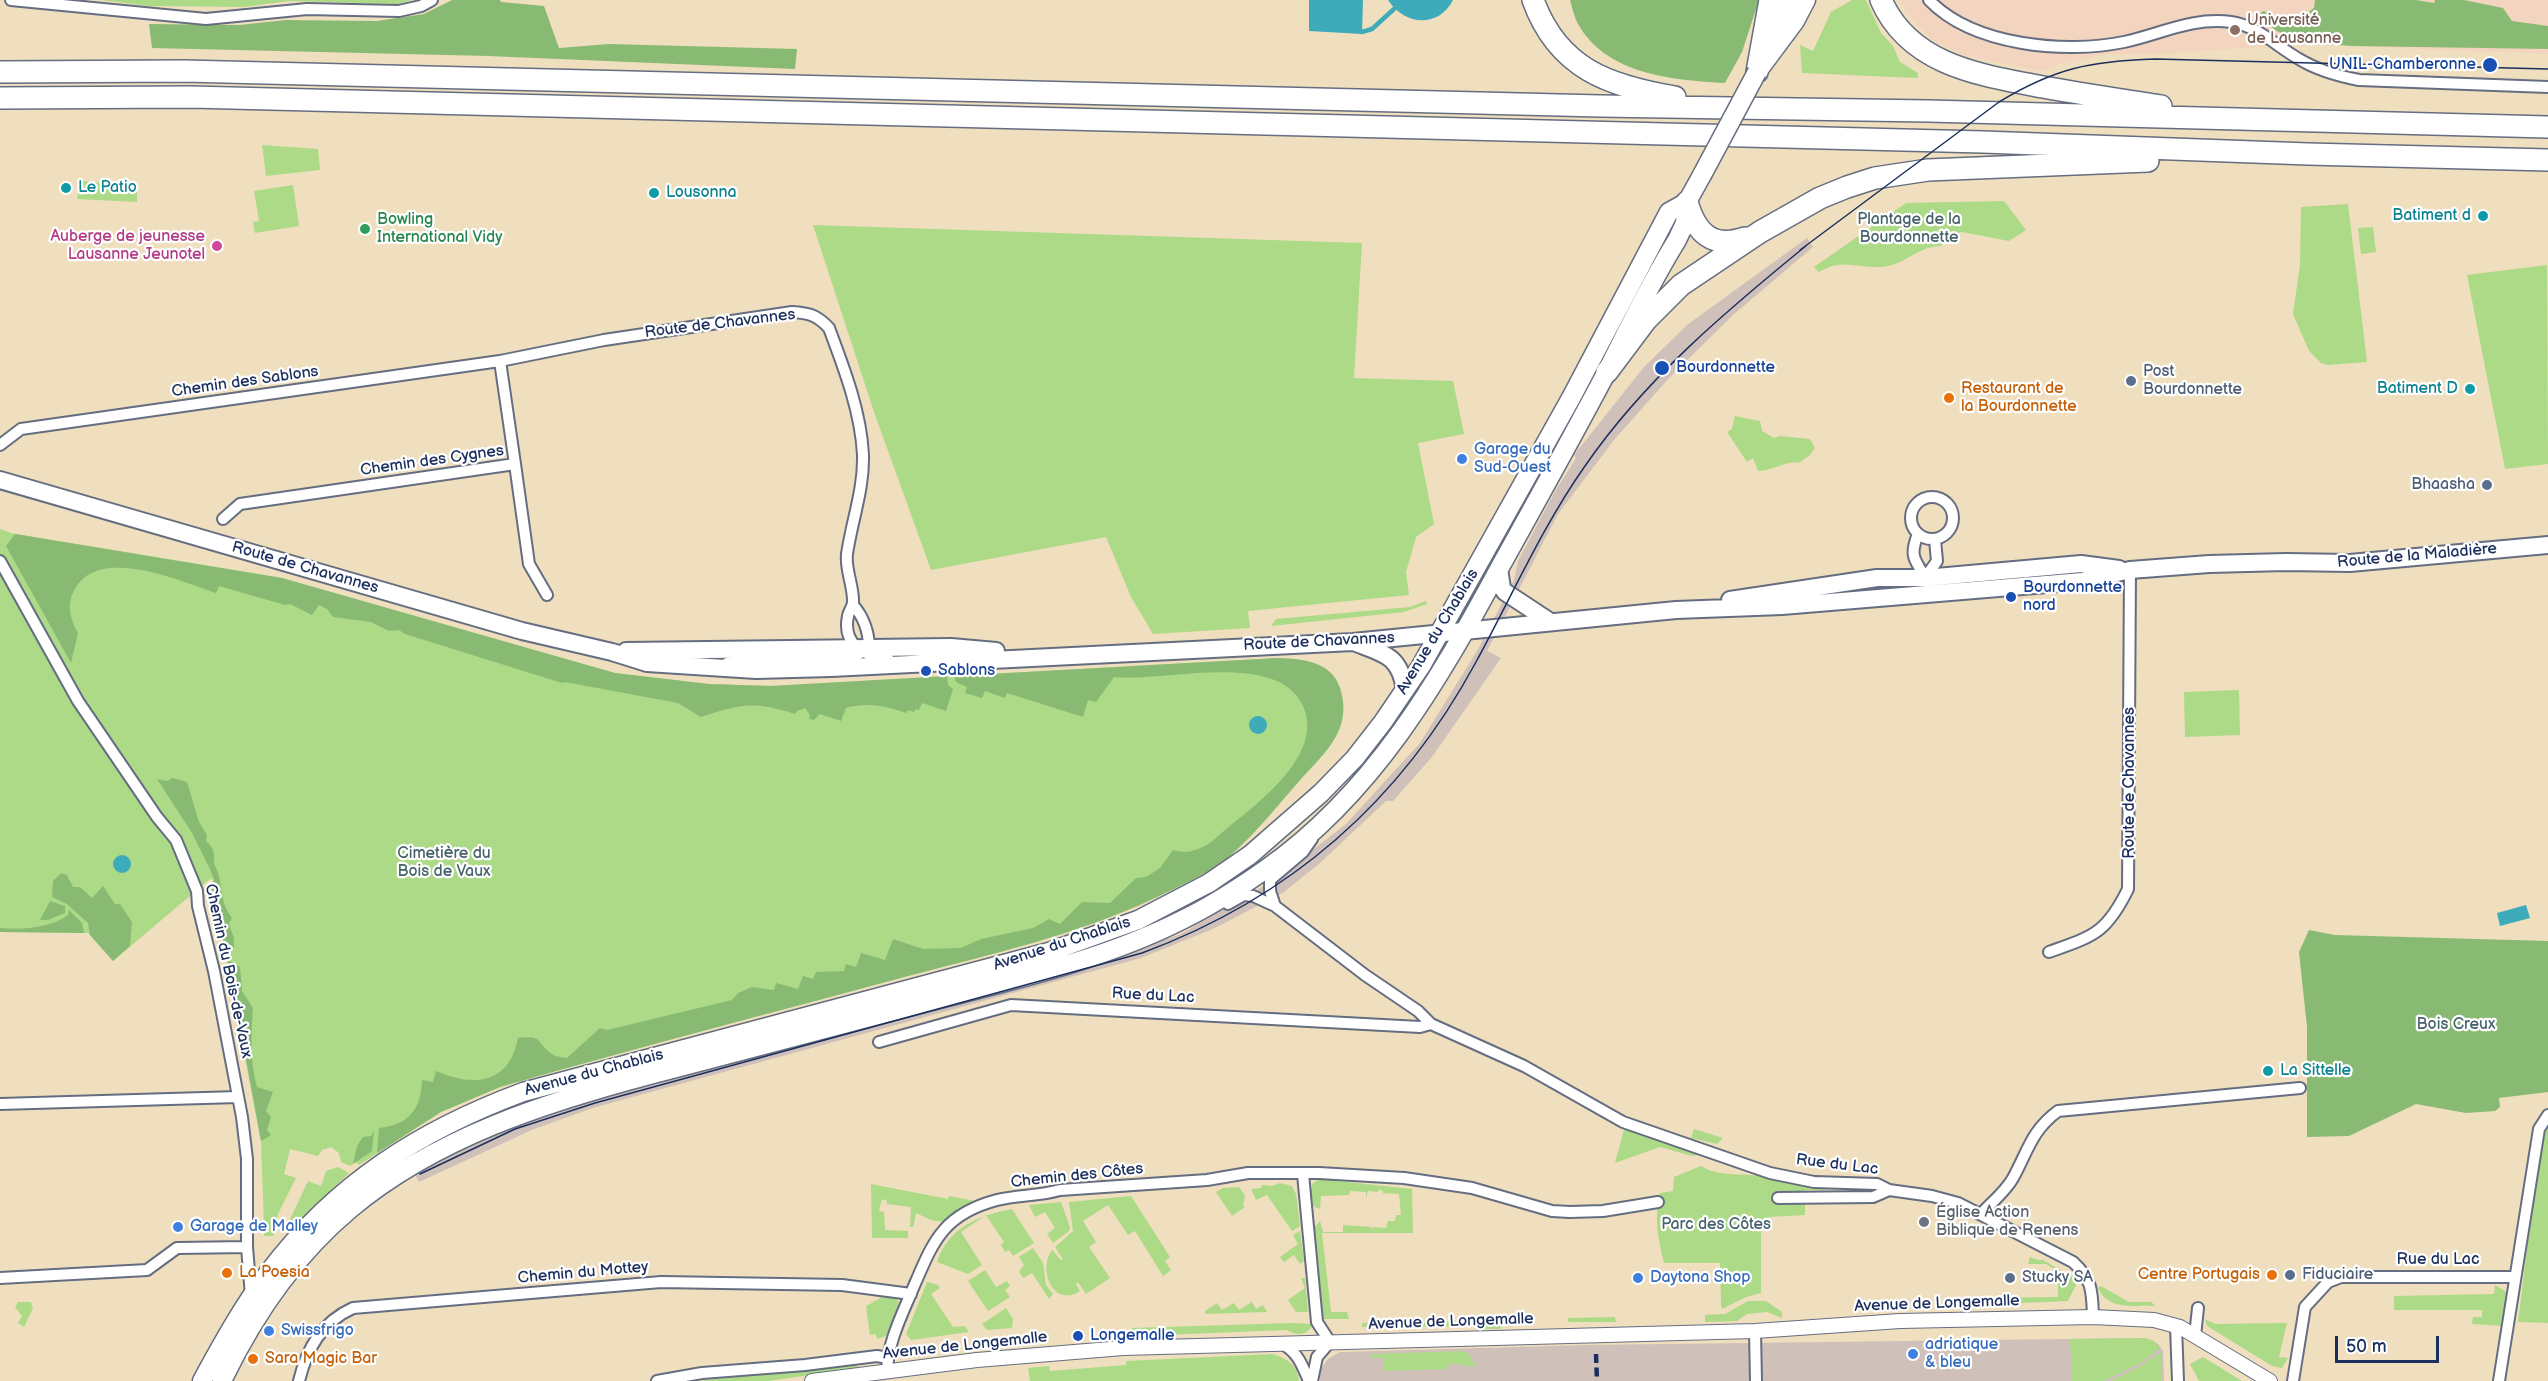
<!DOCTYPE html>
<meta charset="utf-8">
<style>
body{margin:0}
#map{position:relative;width:2548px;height:1381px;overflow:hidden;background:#efdfbe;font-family:"Balsamiq Sans",sans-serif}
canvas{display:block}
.scale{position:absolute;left:2335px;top:1336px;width:104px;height:27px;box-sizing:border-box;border:3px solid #1b2f5e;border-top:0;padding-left:8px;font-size:18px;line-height:21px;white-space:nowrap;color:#1b2f5e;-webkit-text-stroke:4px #fff;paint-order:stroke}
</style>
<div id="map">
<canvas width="2548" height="1381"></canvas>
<div class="scale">50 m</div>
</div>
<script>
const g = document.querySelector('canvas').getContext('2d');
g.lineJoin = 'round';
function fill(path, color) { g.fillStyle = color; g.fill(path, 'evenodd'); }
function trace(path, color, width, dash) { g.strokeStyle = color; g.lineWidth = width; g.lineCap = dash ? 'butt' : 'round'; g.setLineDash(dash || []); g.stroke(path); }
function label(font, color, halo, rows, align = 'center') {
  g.font = font + ' "Balsamiq Sans",sans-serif'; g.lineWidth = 4.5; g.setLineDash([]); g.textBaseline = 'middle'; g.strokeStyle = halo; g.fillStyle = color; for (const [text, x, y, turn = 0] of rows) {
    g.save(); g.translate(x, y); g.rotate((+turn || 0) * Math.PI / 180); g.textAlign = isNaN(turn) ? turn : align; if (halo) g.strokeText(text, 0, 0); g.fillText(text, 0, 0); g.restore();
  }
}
const built = new Path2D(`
 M1900,0h648v54l-247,-10 -126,9 -72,2 -45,10 -16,6 -79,-16 -30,-14 -22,-22z`);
const industrial = new Path2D(`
 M1807,238l6,9 -80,68 -63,62 -56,63 -56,74 -71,137 14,7 -69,99 -39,44h-7l-66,62 -36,29 -69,36 -74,30 -545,149 -62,22 -115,53 -6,-11 100,-46 81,-28 500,-133 87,-30 93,-54 72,-56 74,-81 57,-92 37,-71 4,-19 36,-68 22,-35 -2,-3 70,-88 43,-42z
 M2145,1338l13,6 5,7 1,30h-844l-1,-9 9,-13 12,-7 247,-7z`);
const green = new Path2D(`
 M101,0h311l-14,4 -109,-3 -45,6 -96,-1z
 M1852,0h14l15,33 12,13 7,16 18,11v5l-116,-5 -2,-28 13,6 18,-39z
 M262,145l56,4 2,21 -54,6z
 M83,181l29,3v-2l20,1 -1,9h6v10l-60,-3 1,-6h4z
 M293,185l6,41 -44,7 -2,-11 6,-1 -5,-30z
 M2004,201l22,29 -17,11 -47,-9 -11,2 -10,12c-24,1 -31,15 -53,20 -26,5 -43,-10 -69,6l-5,-5 92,-64z
 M2348,204l19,158 -39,3 -7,-2 -12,-12 -16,-37 7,-49 1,-58z
 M813,225l549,18 -8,135 99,3 11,53 -46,9 16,81 -18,13 -10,35 3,23 -161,16 2,17 -97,6 -22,-37 -25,-60 -175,33 -57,-158z
 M2373,227l3,25 -15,2 -3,-26z
 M2547,265l1,199 -43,5 -38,-194z
 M1735,416l25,5 2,10 12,7 6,-2 30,3 5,9 -5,7 -11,8c-10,-4 -27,8 -41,8l-5,-13 -6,4 -20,-30 5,-3z
 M0,529l11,4 271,45 333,95 94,11 62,2 507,-28c24,1 53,3 62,30 13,41 -14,64 -39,91 -24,27 -48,58 -76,81 -21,15 -47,27 -70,38 -79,37 -163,56 -247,78 -136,37 -273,72 -408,111l-59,25 -82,53 -3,-3 -6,4 -9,-4 -2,-9 -8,-6 -9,3 -4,6 -28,-7 -6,25 12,4 -18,36 -5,22h-9v-4h5v-6l-5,-1 -3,-83 -40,-209 -12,-36 4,-17 -3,-1 -97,82 -25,-28 -88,-1z
 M1426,601l1,3 -23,8 -133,14 5,-7 134,-12z
 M2239,690l1,45 -55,2 -1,-45z
 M2548,1120v203l-30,-1 16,-130z
 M1625,1126l76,28 -9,2 -32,-9 -45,16z
 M1694,1129l29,9 -6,6 -26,-6z
 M1701,1166c18,11 39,7 59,10 23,4 46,9 69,14h-24v25l-36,2 -8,7v69l-15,4 -24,12 -1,-4 -1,-42h-56c-6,-28 -10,-41 -4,-70l13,-2 1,-14z
 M338,1167l11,6 -62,59 -1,-4 22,-47 13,5 5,-15z
 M1319,1179l93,10 1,44h-91l9,79h16l2,7h-26l-10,-90 7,-8 3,11h20v-7l29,2v5l1,-5 13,1 2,-7h7l1,-6h5l-2,-21 -16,-1 -1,-3h-3l-1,2 -10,-1 -2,7v-6l-16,-1 -1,4 -28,1 -1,13 -9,-4 -1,-13 3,-9z
 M1280,1183l12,3 4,8 4,32 -8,5 -25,-36 -11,5 -5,-11 10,-1 1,-3 10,1z
 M871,1184l77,15 1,-3 26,5 -31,21 -13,-2 -15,-7 -3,14h-3l1,-20 -24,-3v-3l-5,-2 -3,12 5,1 1,18 23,1v7h-36z
 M1239,1187l6,9 -2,9 2,2 -13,9 -16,-24 7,-4z
 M1131,1196l39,61 -5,4 6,9 -8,6 -28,-45 -7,4 -20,-30 -25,16 13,21 -7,5 21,31 -24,16 -8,-12 -2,2 4,7c-26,18 -43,-21 -28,-41l9,10 2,-1 -8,-12 18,-16 -4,-29z
 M1061,1202l9,25 -1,4 -16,12 -6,-9 8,-6 -10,-16 -10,5 -6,-12z
 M1012,1209l22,34 -21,13 -4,-6 -4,2 -4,-7 3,-3 -18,-27 -25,17 21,33 -14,9 -31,-12c11,-34 42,-47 75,-53z
 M1300,1231l4,30 -4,3 -6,-9 -10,7 -4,-5 18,-13 -5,-9z
 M1033,1248l10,15 3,22 7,9 -4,5 -17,-26 -9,5 -4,-6 5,-7 -5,-8z
 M2030,1257l8,3h5l33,19 1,4 -9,18 -92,4v-7l82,-1v-26l-12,-7h-18z
 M985,1270l11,17 11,-6 3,5 -5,4 5,7 -22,14 -20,-30z
 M1301,1278h4l3,34h-12l-8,-12 17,-12z
 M927,1282l11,3 2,3 -9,6 22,33 12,-1 4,6 -58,8 -5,-6z
 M2495,1285l13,8 -3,33 -33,-2 1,-7h9v-7h-88v-14l100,-2z
 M2101,1286l28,16h22l5,4c-21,-1 -48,5 -58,-18z
 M881,1294l14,2 4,7 -13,33 -9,3 -1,-5 -6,1 -4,-29 13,-7z
 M1748,1301h18l16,11v6l-15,-6 -20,2 -10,7 -32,1v-7l20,-1z
 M18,1302h13l2,6 -9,19 -6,-4 4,-7 -7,-9z
 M1252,1302l4,7 7,-4 4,7 -62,2v-3l12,-8 5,7 12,-7 5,7z
 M1006,1308l7,11 -1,9 -25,2 -5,-6z
 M1615,1317l1,5h-48v-4z
 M2205,1319l10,5 72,-1 -8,34 9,1 -6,10 -10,-2 -65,-40z
 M1473,1320h29l1,6 -4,3h-23z
 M1461,1321l1,5 -46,1v-5z
 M1404,1322v5h-42v-4z
 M1292,1323l21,1c-5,12 -16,12 -26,6l-148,6 -8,-2 1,-6z
 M2145,1338l9,3 6,7 -16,13 -40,20h-32l-2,-42z
 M1461,1351l7,2 8,14c-10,0 -17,-4 -27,-3l-1,5 -64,2v-13h-12l-1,-4z
 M2162,1352v29h-51l31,-16z
 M1273,1354c15,5 24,11 26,27h-269l-2,-13 21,-2 1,5 76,-6v-4z
 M2203,1357l39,24h-43l-9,-17z
 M857,1364l1,4 -90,13h-71z`);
const forest = new Path2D(`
 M452,0h48l1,2 43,4 15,42 50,-4 188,5 -2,20 -307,-13 -336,-8 -3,-24 90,1 47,-5 91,1 47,-7z
 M1570,0h189l-17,52 -17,31c-52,-3 -120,-8 -148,-61 -3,-6 -5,-15 -7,-22z
 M2315,0h101l18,3 1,-3h29l39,8 9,13 36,5v23l-196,-3 -53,-4 -24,-12 -15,-16 3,-3 24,9 4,5 23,-17z
 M15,534l267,44 333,95 94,11 62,2 176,-10 1,9 5,4 -7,22 -24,-8 -3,7 -4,-1 -1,3 -6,-2 -2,3c-20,-7 -39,-11 -60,-5l-5,13 -21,-7 -6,6 -5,-1 1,-4 -5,-7 -8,3 -2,3c-42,-13 -53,-10 -94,3l-23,-14 -113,-21 -3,1 -157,-49 -6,-4 -10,1 -18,-9 -38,-5 -6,-8 -8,-4 -7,10 -22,-11 -5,1 -66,-19 -3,7c-36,-12 -117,-48 -141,-4 -9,15 -5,30 3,44l-7,30 -65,-117z
 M1278,658c24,1 53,3 62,30 13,41 -14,63 -39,91 -24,27 -48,58 -76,81 -21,15 -47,27 -70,38 -79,37 -163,56 -247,78 -136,37 -273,72 -408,111l-59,25 -64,41 2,-25c30,-3 42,-19 43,-48l11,2 3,-11c37,16 73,14 82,-33 27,-3 17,5 34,16 3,3 11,3 15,4l33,-30 7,2 125,-30 6,-7 14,-6 22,3 2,-7 22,6 5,-13 10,3 3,-7 28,-1 2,-7 10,3 5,-14 24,7 8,-21 30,10 38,-1 20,-9 52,-11 16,-9 11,5 22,-22 28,1 26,-25 10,-1 14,-9 13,-18c7,2 15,3 22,0 12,-3 21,-12 30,-20 32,-26 104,-78 76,-128 -29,-51 -137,-20 -187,-25l-18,25 -8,-2 -5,17 -76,-24 -2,5 -20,-7 -3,7 -17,-5 2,-6 -11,-5 -2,-6z
 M172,778l15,4 12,40 8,13 -1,6c8,7 9,13 8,23 11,19 3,34 18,54l-3,6 5,14v10l-11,-9 -12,-37 3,-23 -5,-12 -17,-34 -35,-54 11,2z
 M61,873l6,2 6,12h7l12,11 11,-12 12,18h5l12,18 -2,24 -17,15 -23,-26 -2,-12 -21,-19 -15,-7 1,-16z
 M50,901l15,5v7l-17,7h-8z
 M69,910l13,13 2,10 -84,-1v-4c21,2 51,0 68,-13z
 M2309,930l26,5 213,6v151l-49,6 1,9 -5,4 -29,2 -50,-9 -67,32 -42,1v-110l-8,-75z
 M228,960l12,7 2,24 11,17c-2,26 -3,54 4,79l16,5 -7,19 5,6 -4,13 4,5 -10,6z
 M374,1130l-2,21 -19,13 4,-18 6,-9 8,-1z`);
const water = new Path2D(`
 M1309,0h54l-1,34 -53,-3z
 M1388,0h65c-15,29 -49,25 -65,0z
 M1249 725a9 9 0 1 1 18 0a9 9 0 1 1-18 0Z
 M113 864a9 9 0 1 1 18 0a9 9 0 1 1-18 0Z
 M2526,905l4,13 -30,8 -3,-13z`);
const stream = new Path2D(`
 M1362,32l10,-3 22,-20`);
const minor = new Path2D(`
 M11,0l195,19 101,-10 92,2 22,-5 11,-6
 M1929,0c44,46 136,54 195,42 37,-8 68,-25 107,-20 27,4 45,24 68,37 18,11 39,17 60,21l189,7
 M500,361l15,103
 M0,445l21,-16 479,-68 104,-21 188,-28c17,1 25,3 37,16 15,40 32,84 34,127 1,34 -11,65 -16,99 -2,16 7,33 6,49 -1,5 -4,8 -5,13 -6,28 16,41 40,42
 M1911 518a21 21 0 1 1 42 0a21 21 0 1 1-42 0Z
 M223,519l17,-15 275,-40 14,100 18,31
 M1918,534c-11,27 1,27 8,47
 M0,561l78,140 79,116 19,23 21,51 1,15 16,65 28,146 5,42v88l4,49
 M1925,578l12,-17 -2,-21
 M727,663l13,-2 112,-3 17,-10c0,-16 -6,-32 -16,-43
 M1228,904l16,-9 9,1 22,10 90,69 53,36 13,13 93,42 99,56 147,51 44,9 63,2 12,6 43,6 26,7 115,59c20,18 19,30 20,55
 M1275,906l-5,-15v-11l33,-28 9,-13
 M2049,952c44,-16 57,-18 79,-63l2,-319
 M879,1042l132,-37 409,22 11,-3
 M0,1104l238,-7
 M1303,1174l14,148 13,20 -13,15 -5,24
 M1778,1198l95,-1 16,-7
 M1981,1214c10,-11 25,-23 32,-36 15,-27 18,-47 45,-67l242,-23
 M0,1278l147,-8 30,-22 70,-1
 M2176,1326l2,55
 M1755,1331l1,50
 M2195,1336l3,-28
 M1281,1343c17,9 21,22 28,38
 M887,1371c1,-28 13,-52 24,-78 21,-48 29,-78 86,-93 21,-5 42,-4 63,-10l147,-10 41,-7h71l85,5 68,10 80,23 18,1 33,-1 55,-9
 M299,1381c8,-33 23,-59 54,-73l308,-26 181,3 69,9
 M657,1381l45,-8 103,-8 72,-9 11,2
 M2293,1381l12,-74 23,-25 13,-5h173
 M2499,1381l40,-252 9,-14`);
const tertiary = new Path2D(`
 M812,1381l165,-21 146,-12 632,-17 145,-10 193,-4 61,3 26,7 90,54`);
const secondary = new Path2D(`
 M0,480l522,151 90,21 35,11 109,7 75,-2 522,-26 323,-32 106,-4 301,-25 47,-11 79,-6 77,-2 64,1 198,-18
 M1499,569l3,19 3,4 44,29
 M1730,600l147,-22h48l156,-14 38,5
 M1356,643c29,11 44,13 49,47
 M626,651l325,-4 45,4`);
const primary = new Path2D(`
 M1770,43l19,-43
 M1757,72l38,-51 11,-21
 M202,1381c20,-37 41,-75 67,-109 67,-89 152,-142 254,-180l526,-140 89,-32 71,-37 41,-28 71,-62 34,-35 28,-36 38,-56 150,-268 98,-186 18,-10
 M222,1381c31,-65 73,-126 128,-172 86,-72 197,-107 303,-135 89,-24 178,-47 267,-70 88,-23 181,-43 262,-84 29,-14 57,-32 84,-51 107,-75 172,-187 233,-300 35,-63 70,-126 104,-190 24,-47 46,-94 74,-139l8,-17 2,-21 15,-27`);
const motorway = new Path2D(`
 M1533,0c25,69 76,86 142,97
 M1881,0c29,66 100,75 162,87 39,7 79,13 118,19
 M0,72l184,-1 1416,35 328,5 620,16
 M1757,72l13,-72
 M0,98l191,-1 1792,45 325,12 240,6
 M1687,202c9,31 25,47 58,36
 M1607,372l39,-52 35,-35 79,-53 60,-34 27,-11 28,-9 53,-8 220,-9`);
const tram = new Path2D(`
 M1800,250l199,-148c56,-34 92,-41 156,-43l393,10
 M420,1174l95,-45 80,-26 547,-150c149,-55 259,-152 334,-291 36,-66 66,-135 109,-196 60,-87 141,-155 222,-221`);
const rail = new Path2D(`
 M1596,1354l1,27`);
const primaryBridge = new Path2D(`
 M1702,175l55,-103`);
const markers = [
 [2235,30,6,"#8d6e63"],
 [2490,65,8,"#1a4fb4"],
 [66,188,6,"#0f9aa8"],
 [654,193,6,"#0f9aa8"],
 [2483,216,6,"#0f9aa8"],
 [365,229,6,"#2e9e5b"],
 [217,246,6,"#d1479c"],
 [1662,368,8,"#1a4fb4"],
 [2131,381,6,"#5c6f8a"],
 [2470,389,6,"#0f9aa8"],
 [1949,398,6,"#e8710a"],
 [1462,459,6,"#3f7fe0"],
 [2487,485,6,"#5c6f8a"],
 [2011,597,6,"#1a4fb4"],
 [926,671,6,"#1a4fb4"],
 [2268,1071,6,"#0f9aa8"],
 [1924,1222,6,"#6b7280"],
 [178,1227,6,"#3f7fe0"],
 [227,1273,6,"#e8710a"],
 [2272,1275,6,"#e8710a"],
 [2290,1275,6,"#5c6f8a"],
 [1638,1278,6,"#3f7fe0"],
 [2010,1278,6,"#5c6f8a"],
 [269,1331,6,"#3f7fe0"],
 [1078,1336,6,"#1a4fb4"],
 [1913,1354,6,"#3f7fe0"],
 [253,1359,6,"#e8710a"]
];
const educationNames = [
 ["Université",2247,21],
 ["de Lausanne",2247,39]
];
const transitNames = [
 ["UNIL-Chamberonne",2476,65,"right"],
 ["Bourdonnette",1676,368],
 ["Bourdonnette",2023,588],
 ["nord",2023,606],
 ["Sablons",938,671],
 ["Longemalle",1090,1336]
];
const cultureNames = [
 ["Le Patio",78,188],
 ["Lousonna",666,193],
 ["Batiment d",2471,216,"right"],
 ["Batiment D",2458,389,"right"],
 ["La Sittelle",2280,1071]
];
const leisureNames = [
 ["Bowling",377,220],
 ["International Vidy",377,238]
];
const parkNames = [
 ["Plantage de la",1909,220],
 ["Bourdonnette",1909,238],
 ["Cimetière du",444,854],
 ["Bois de Vaux",444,872],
 ["Bois Creux",2456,1025],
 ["Parc des Côtes",1716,1225]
];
const hotelNames = [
 ["Auberge de jeunesse",205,237],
 ["Lausanne Jeunotel",205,255]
];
const streetNames = [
 ["Route de Chavannes",720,324,-7],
 ["Chemin des Sablons",245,382,-8],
 ["Chemin des Cygnes",432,461,-8],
 ["Route de la Maladière",2417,556,-5],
 ["Route de Chavannes",305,568,16],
 ["Avenue du Chablais",1438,632,-59],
 ["Route de Chavannes",1319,642,-3],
 ["Route de Chavannes",2130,783,-90],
 ["Avenue du Chablais",1062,944,-18],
 ["Chemin du Bois-de-Vaux",228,971,78],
 ["Rue du Lac",1153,996,3],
 ["Avenue du Chablais",594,1073,-15],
 ["Rue du Lac",1837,1165,7],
 ["Chemin des Côtes",1077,1176,-6],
 ["Rue du Lac",2438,1260],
 ["Chemin du Mottey",583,1273,-5],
 ["Avenue de Longemalle",1937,1304,-2],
 ["Avenue de Longemalle",1451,1322,-2],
 ["Avenue de Longemalle",965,1346,-6]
];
const serviceNames = [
 ["Post",2143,372],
 ["Bourdonnette",2143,390],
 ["Bhaasha",2475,485,"right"],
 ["Fiduciaire",2302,1275],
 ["Stucky SA",2022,1278]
];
const foodNames = [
 ["Restaurant de",1961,389],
 ["la Bourdonnette",1961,407],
 ["La Poesia",239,1273],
 ["Centre Portugais",2260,1275,"right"],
 ["Sara Magic Bar",265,1359]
];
const shopNames = [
 ["Garage du",1474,450],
 ["Sud-Ouest",1474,468],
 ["Garage de Malley",190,1227],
 ["Daytona Shop",1650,1278],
 ["Swissfrigo",281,1331],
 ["adriatique",1925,1345],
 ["& bleu",1925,1363]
];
const worshipNames = [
 ["Église Action",1936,1213],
 ["Biblique de Renens",1936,1231]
];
fill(built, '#f3d4be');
fill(industrial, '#cfc0ba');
fill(green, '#acda86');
fill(forest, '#89ba73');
fill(water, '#3dabba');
trace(stream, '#3dabba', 4.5);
trace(minor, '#656d80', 14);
trace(tertiary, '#656d80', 16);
trace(secondary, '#656d80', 20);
trace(primary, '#656d80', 21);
trace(motorway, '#656d80', 24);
trace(minor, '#fff', 10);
trace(tertiary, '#fff', 14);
trace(secondary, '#fff', 16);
trace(primary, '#fff', 18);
trace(motorway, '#fff', 21);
trace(tram, '#1b2f5e', 1.5);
trace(rail, '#1b2f5e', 4.5, [9, 4.5]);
trace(primaryBridge, '#656d80', 21, []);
trace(primaryBridge, '#fff', 18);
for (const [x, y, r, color] of markers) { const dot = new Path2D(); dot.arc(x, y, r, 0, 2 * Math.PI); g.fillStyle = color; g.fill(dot); trace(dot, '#fff', 2); }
label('16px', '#785e54', '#fff', educationNames, 'left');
label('16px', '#164399', '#fff', transitNames, 'left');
label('16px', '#0d838f', '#fff', cultureNames, 'left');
label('16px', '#27864d', '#fff', leisureNames, 'left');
label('16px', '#46626a', '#fff', parkNames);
label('16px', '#b23c85', '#fff', hotelNames, 'right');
label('16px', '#1b2f5e', '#fff', streetNames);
label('16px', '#4e5e75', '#fff', serviceNames, 'left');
label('16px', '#c56008', '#fff', foodNames, 'left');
label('16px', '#366cbe', '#fff', shopNames, 'left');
label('16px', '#5b616d', '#fff', worshipNames, 'left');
</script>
